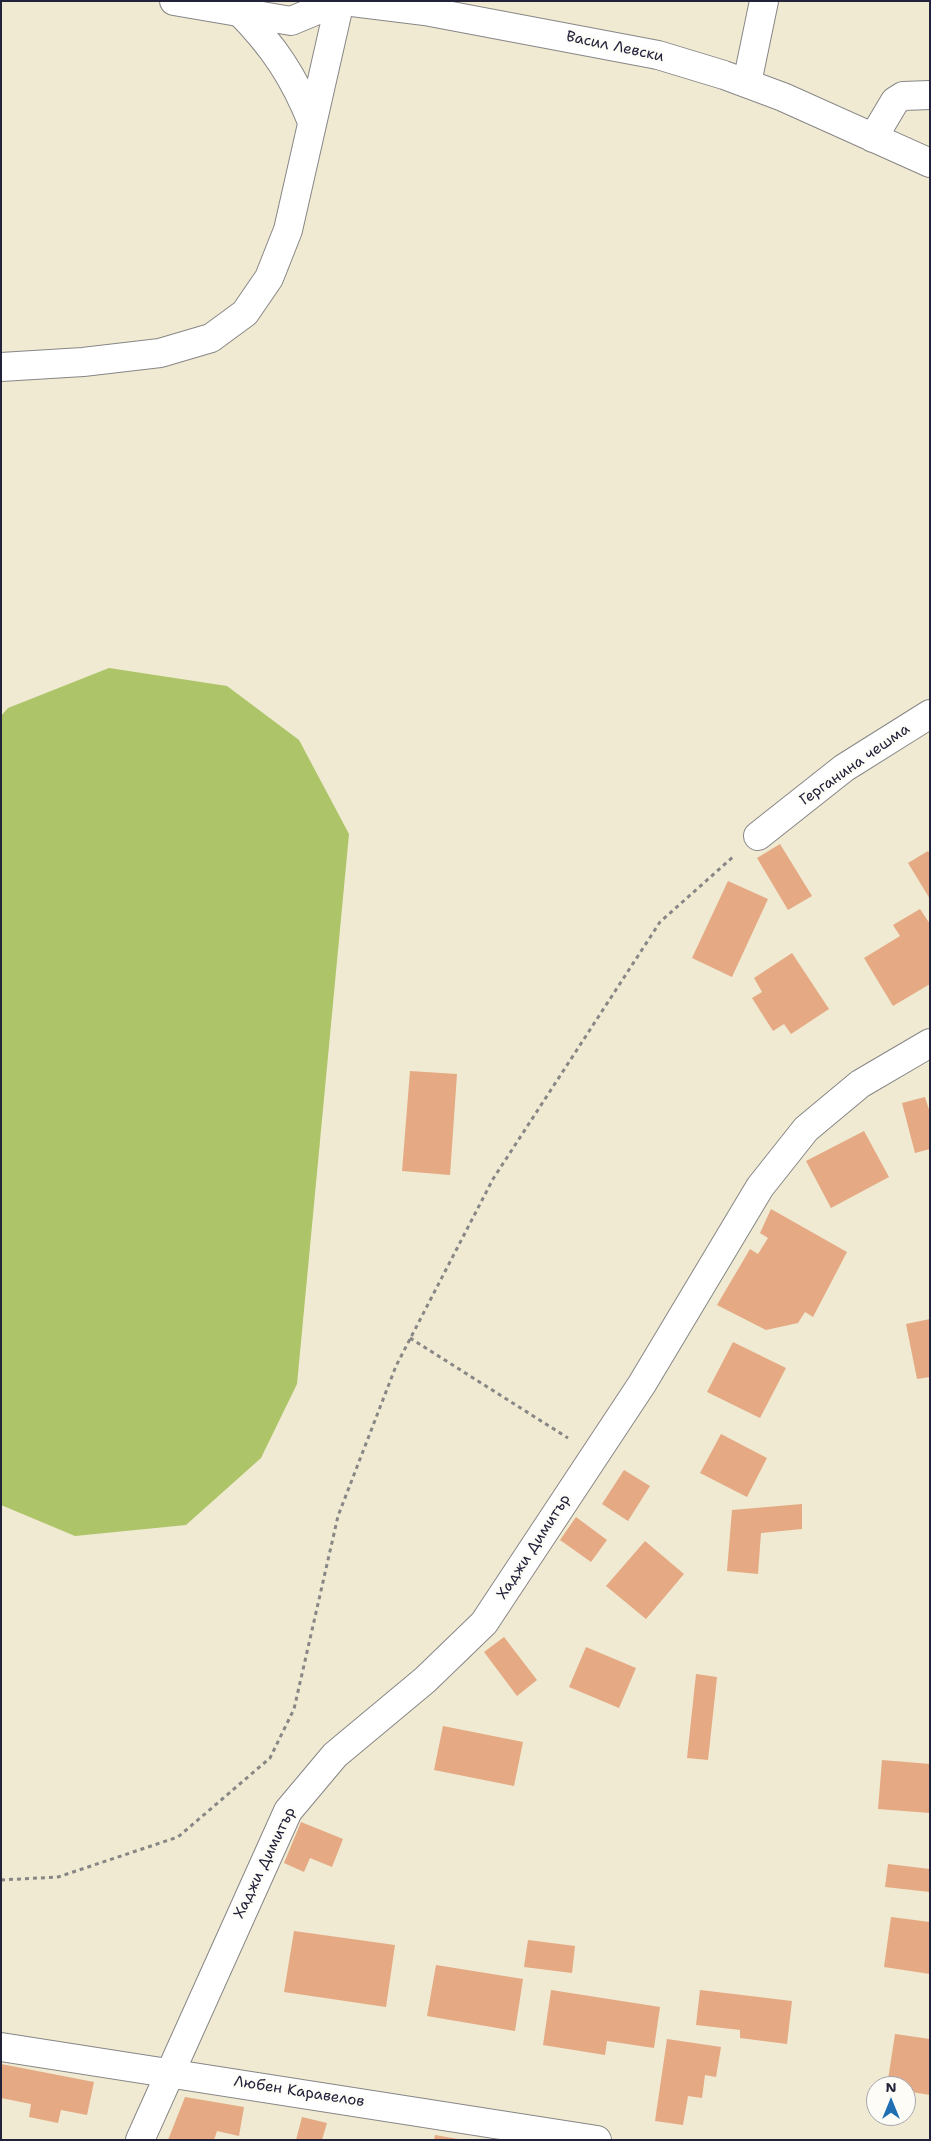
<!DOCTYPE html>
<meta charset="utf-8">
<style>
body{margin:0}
#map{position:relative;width:931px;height:2141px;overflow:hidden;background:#efead1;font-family:"Shantell Sans",sans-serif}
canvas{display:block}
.frame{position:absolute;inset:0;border:2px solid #22223b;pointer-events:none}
.north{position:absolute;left:866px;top:2076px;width:50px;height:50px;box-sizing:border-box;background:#fdfcf7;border:1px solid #a5a5ac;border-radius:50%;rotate:0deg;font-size:14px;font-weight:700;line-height:20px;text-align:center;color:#22223b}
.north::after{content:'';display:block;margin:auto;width:18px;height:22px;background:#1f6fb2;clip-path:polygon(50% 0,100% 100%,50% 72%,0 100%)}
</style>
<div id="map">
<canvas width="931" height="2141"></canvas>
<div class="frame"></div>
<div class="north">N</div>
</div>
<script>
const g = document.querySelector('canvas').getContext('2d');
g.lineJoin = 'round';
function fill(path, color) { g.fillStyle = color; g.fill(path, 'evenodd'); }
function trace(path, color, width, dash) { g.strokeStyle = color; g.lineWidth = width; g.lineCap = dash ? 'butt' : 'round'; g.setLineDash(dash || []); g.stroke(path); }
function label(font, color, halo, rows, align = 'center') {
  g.font = font + ' "Shantell Sans",sans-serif'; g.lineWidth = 5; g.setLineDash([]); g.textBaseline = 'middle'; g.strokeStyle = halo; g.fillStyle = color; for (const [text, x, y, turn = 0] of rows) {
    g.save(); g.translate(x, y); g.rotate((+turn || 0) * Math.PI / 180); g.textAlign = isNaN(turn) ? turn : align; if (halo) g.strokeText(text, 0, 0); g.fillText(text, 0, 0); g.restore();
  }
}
const green = new Path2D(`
 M109,668l118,18 72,54 50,94 -52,550 -36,74 -75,67 -111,11 -74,-31v-789l7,-8z`);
const building = new Path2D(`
 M780,844l32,52 -24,14 -31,-52z
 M928,851l2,3v45l-22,-36z
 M728,881l40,18 -36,78 -40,-19z
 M920,909l10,15v60l-37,22 -29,-48 36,-22 -7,-11z
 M792,953l37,56 -38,25 -7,-10 -11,7 -21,-33 10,-6 -8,-14z
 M410,1071l47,3 -7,101 -48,-4z
 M925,1097l5,16v36l-15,4 -13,-50z
 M864,1131l25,46 -58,31 -25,-47z
 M771,1209l76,43 -34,65 -8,-5 -7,11 -32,7 -49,-25 33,-56 8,5 10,-16 -8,-5z
 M930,1319v58l-13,2 -11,-55z
 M733,1342l53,26 -26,50 -53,-26z
 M721,1434l46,24 -20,39 -47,-24z
 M624,1470l26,16 -22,35 -26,-17z
 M802,1504v25l-41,4 -3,41 -31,-3 5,-61z
 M576,1517l31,23 -16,22 -31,-22z
 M645,1541l39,33 -38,45 -40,-33z
 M504,1637l33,43 -20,16 -33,-44z
 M586,1647l50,21 -17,40 -50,-21z
 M696,1674l21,3 -9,83 -21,-2z
 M443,1726l80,16 -9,44 -80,-16z
 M882,1760l48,4v49l-52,-4z
 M301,1822l42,17 -11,28 -22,-9 -6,14 -20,-9z
 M888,1864l42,5v23l-45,-5z
 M891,1917l39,5v52l-46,-7z
 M294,1931l101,14 -9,62 -102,-15z
 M528,1940l47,6 -3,27 -48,-6z
 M436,1965l87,14 -8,52 -88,-15z
 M551,1990l109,17 -6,41 -47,-7 -2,14 -62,-10z
 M700,1990l92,11 -5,43 -47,-6v-8l-44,-5z
 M895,2034l35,5v56l-24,-4v-5h-19z
 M667,2039l54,8 -5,30 -11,-2 -3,23 -14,-2 -5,29 -28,-4z
 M1,2064l93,18 -7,33 -26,-5 -3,13 -29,-6 2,-13 -30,-6z
 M185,2097l59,10 -5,29 -22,-5 -3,9h-46z
 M302,2117l25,6 -5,17h-26z
 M435,2135l23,4v1h-24z`);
const path = new Path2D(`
 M410,1338l158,100
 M1,1880l57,-3 120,-40 92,-79 24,-49 44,-193 58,-150 97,-187 167,-257 74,-66`);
const minor = new Path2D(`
 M174,1l117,20 48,-20
 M344,1l81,10 233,44 66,20 59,22 147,66
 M747,83l17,-82
 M873,138l22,-37 8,-5 27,-1
 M758,836l86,-68 86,-54
 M1,2047l596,93
 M140,2140l148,-329 47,-56 90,-75 59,-57 158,-239 118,-197 46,-58 54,-45 70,-41`);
const highway = new Path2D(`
 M240,12c34,35 54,65 72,110
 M1,367l82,-5 77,-9 51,-15 34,-25 24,-35 19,-48 52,-229`);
const streetNames = [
 ["Васил Левски",615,47,12],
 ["Герганина чешма",855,765,-35],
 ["Хаджи Димитър",534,1547,-57],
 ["Хаджи Димитър",265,1863,-64],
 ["Любен Каравелов",299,2092,9]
];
fill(green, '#aec469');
fill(building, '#e5a984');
trace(minor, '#888686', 30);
trace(highway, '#888686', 30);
trace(path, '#888686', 3, [4, 4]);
trace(minor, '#fff', 28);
trace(highway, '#fff', 28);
label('15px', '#22223b', '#fdfcf7', streetNames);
</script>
